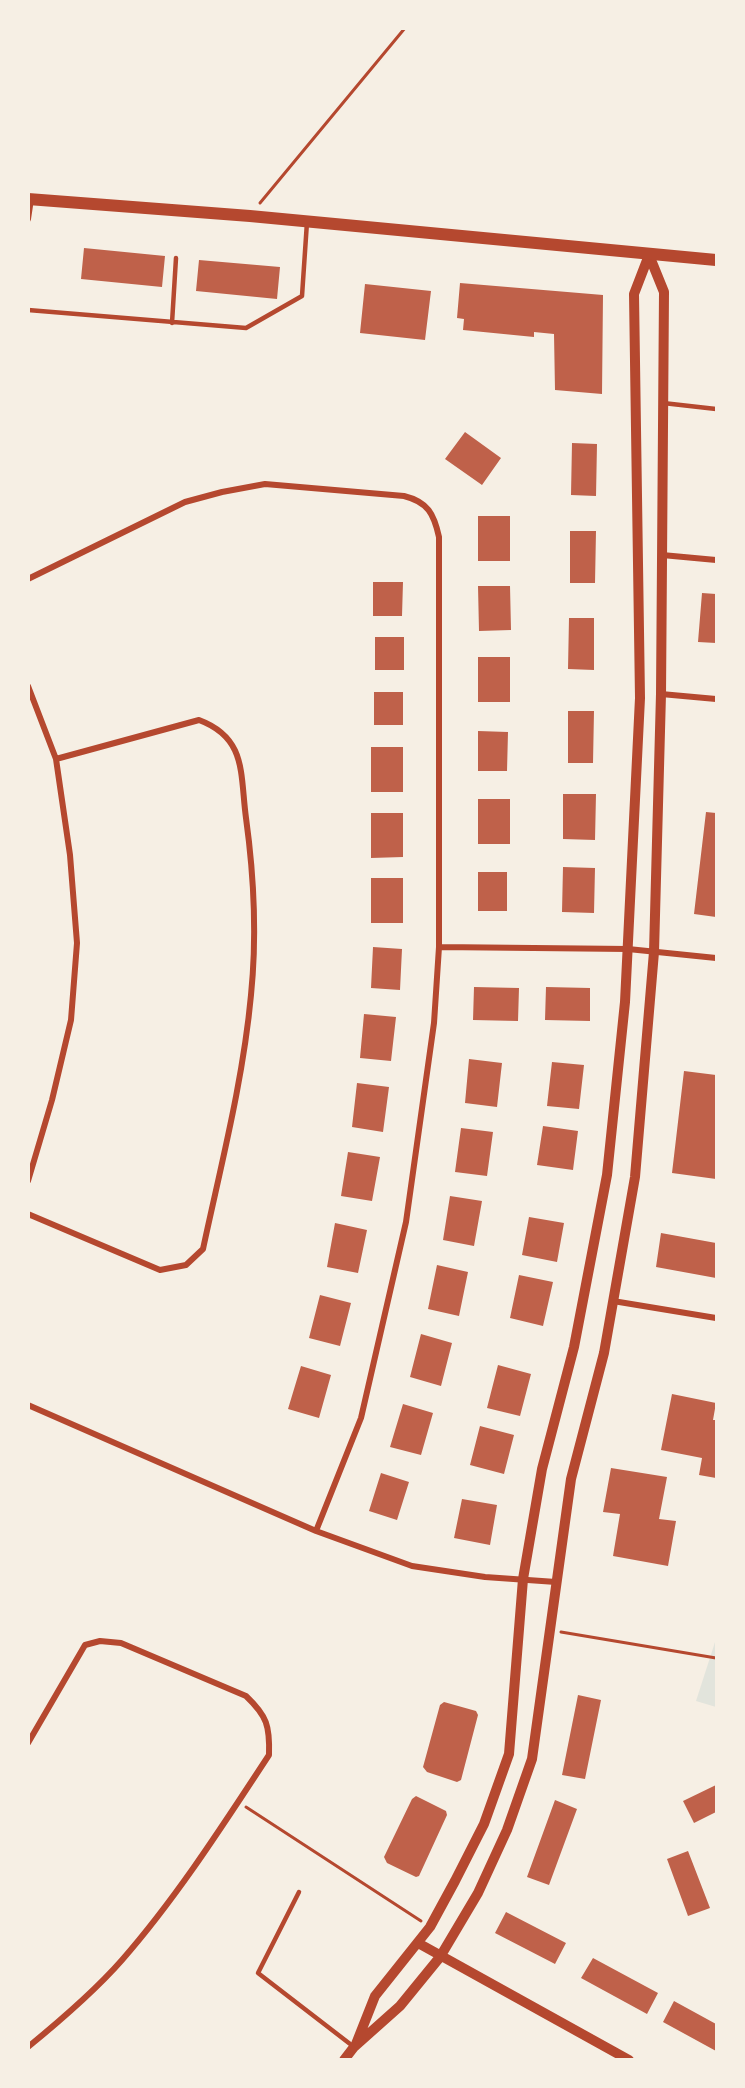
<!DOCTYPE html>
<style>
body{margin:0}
#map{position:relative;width:745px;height:2088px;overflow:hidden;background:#f6efe4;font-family:Rubik,sans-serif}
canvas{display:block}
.frame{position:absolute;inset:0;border:30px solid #f6efe4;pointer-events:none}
</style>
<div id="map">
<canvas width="745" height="2088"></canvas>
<div class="frame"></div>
</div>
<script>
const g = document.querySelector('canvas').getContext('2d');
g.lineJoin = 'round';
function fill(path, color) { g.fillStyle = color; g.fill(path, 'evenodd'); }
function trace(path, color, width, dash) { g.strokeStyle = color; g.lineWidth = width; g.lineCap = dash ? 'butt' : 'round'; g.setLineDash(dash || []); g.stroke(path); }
const green = new Path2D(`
 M716,1639v68l-20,-6z`);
const building = new Path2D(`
 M84,248l81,8 -3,31 -81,-8z
 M199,260l81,7 -3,32 -81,-8z
 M460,283l143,12 -1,99 -47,-4 -1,-56 -20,-2v5l-71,-7 1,-11 -7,-1z
 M365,284l66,7 -6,49 -65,-7z
 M465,432l36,26 -19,27 -37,-26z
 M572,443l25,1 -1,52 -25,-1z
 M478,516h32v45h-32z
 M570,531h26l-1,52h-25z
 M373,582h30l-1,34h-29z
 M478,586h32l1,44 -32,1z
 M702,593l14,1v49l-18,-1z
 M569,618h25v52l-26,-1z
 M375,637h29v33h-29z
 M478,657h32v45h-32z
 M374,692h29v33h-29z
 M568,711h26l-1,52h-25z
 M478,731l30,1 -1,39h-29z
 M371,747h32v45h-32z
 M563,794h33l-1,46 -32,-1z
 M478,799h32v45h-32z
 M706,812l10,1v104l-22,-3z
 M371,813h32v44l-32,1z
 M563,867l32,1 -1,45 -32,-1z
 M478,872h29v39h-29z
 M371,878h32v45h-32z
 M373,947l29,2 -2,41 -29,-2z
 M474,987l45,1 -1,33 -45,-1z
 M546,987l44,1v33l-45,-1z
 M364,1014l32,3 -5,44 -31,-3z
 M469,1059l33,4 -5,44 -32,-4z
 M552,1062l32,3 -5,44 -32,-3z
 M684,1071l32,4v104l-44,-6z
 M357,1083l32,4 -6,45 -31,-5z
 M543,1126l35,5 -5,39 -36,-5z
 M461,1128l32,4 -6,44 -32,-4z
 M348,1152l32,5 -8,44 -31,-5z
 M450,1196l32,5 -8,45 -31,-6z
 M529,1217l35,6 -7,39 -35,-7z
 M335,1223l32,7 -9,43 -31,-6z
 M661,1233l55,10v35l-60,-11z
 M437,1265l31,7 -9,44 -31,-7z
 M519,1275l34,7 -10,44 -33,-8z
 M320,1295l31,8 -11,43 -31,-8z
 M421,1334l31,9 -11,43 -31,-9z
 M498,1365l33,9 -11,42 -33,-8z
 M301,1366l30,9 -12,43 -31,-9z
 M672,1394l44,9 -3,17h3v58l-17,-3 3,-17 -41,-8z
 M403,1404l30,9 -12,42 -31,-8z
 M480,1426l34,9 -10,39 -34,-9z
 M611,1468l56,9 -8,42 17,2 -8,45 -55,-10 7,-42 -17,-2z
 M381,1473l28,9 -12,38 -28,-9z
 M462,1499l35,6 -7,40 -36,-7z
 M578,1695l23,5 -16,79 -23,-4z
 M444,1702l32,9 2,4 -17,65 -4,2 -30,-10 -4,-5 17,-62z
 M716,1785v27l-22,11 -11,-22z
 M416,1796l30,15 1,4 -28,61 -3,1 -29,-14 -3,-6 28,-58z
 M555,1800l22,9 -28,76 -22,-8z
 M688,1851l22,57 -22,8 -21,-57z
 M506,1912l60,31 -11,21 -60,-31z
 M593,1958l65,35 -11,21 -66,-36z
 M674,2001l42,23v27l-53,-29z`);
const path = new Path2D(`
 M260,203l145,-175
 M561,1632l155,26
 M246,1807l175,114`);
const service = new Path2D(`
 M28,310l218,18 56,-32 5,-74
 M172,323l4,-65
 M663,403l53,6
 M299,1892l-41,81 96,74`);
const minor = new Path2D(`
 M28,219l3,-20
 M662,555l54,5
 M28,579l157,-77 37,-10 43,-8 139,12c24,6 30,18 35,41v410l-5,76 -28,199 -45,196 -45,113
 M28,686l28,73 14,96 7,88 -6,77 -19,80 -24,81
 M661,694l55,5
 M439,947l189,2 88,9
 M28,1214l132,56 26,-5 17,-16c18,-84 40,-168 48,-254 6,-59 3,-119 -5,-177 -6,-44 1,-80 -47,-98l-143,39
 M613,1301l103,17
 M28,1405l288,126 96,35 73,11 71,5
 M28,1743l57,-98 15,-4 21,2 125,53c21,20 24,30 23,59 -46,70 -92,142 -147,205 -28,32 -61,60 -94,87`);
const tertiary = new Path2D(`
 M418,1943l211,117
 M356,2044l19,-48 55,-69 25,-46 29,-57 25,-70 14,-175 19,-110 32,-122 33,-172 18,-173 15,-304 -6,-404 15,-39
 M344,2060l10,-13 46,-41 40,-49 38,-64 29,-63 25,-71 39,-280 33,-126 31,-176 19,-225 7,-258 3,-402 -15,-37`);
const secondary = new Path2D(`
 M28,199l222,17 466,44`);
fill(green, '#e2e4dc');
fill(building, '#bf614a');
trace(path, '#b5482f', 3);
trace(service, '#b5482f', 4.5);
trace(minor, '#b5482f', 6);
trace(tertiary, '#b5482f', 10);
trace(secondary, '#b5482f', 12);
</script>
